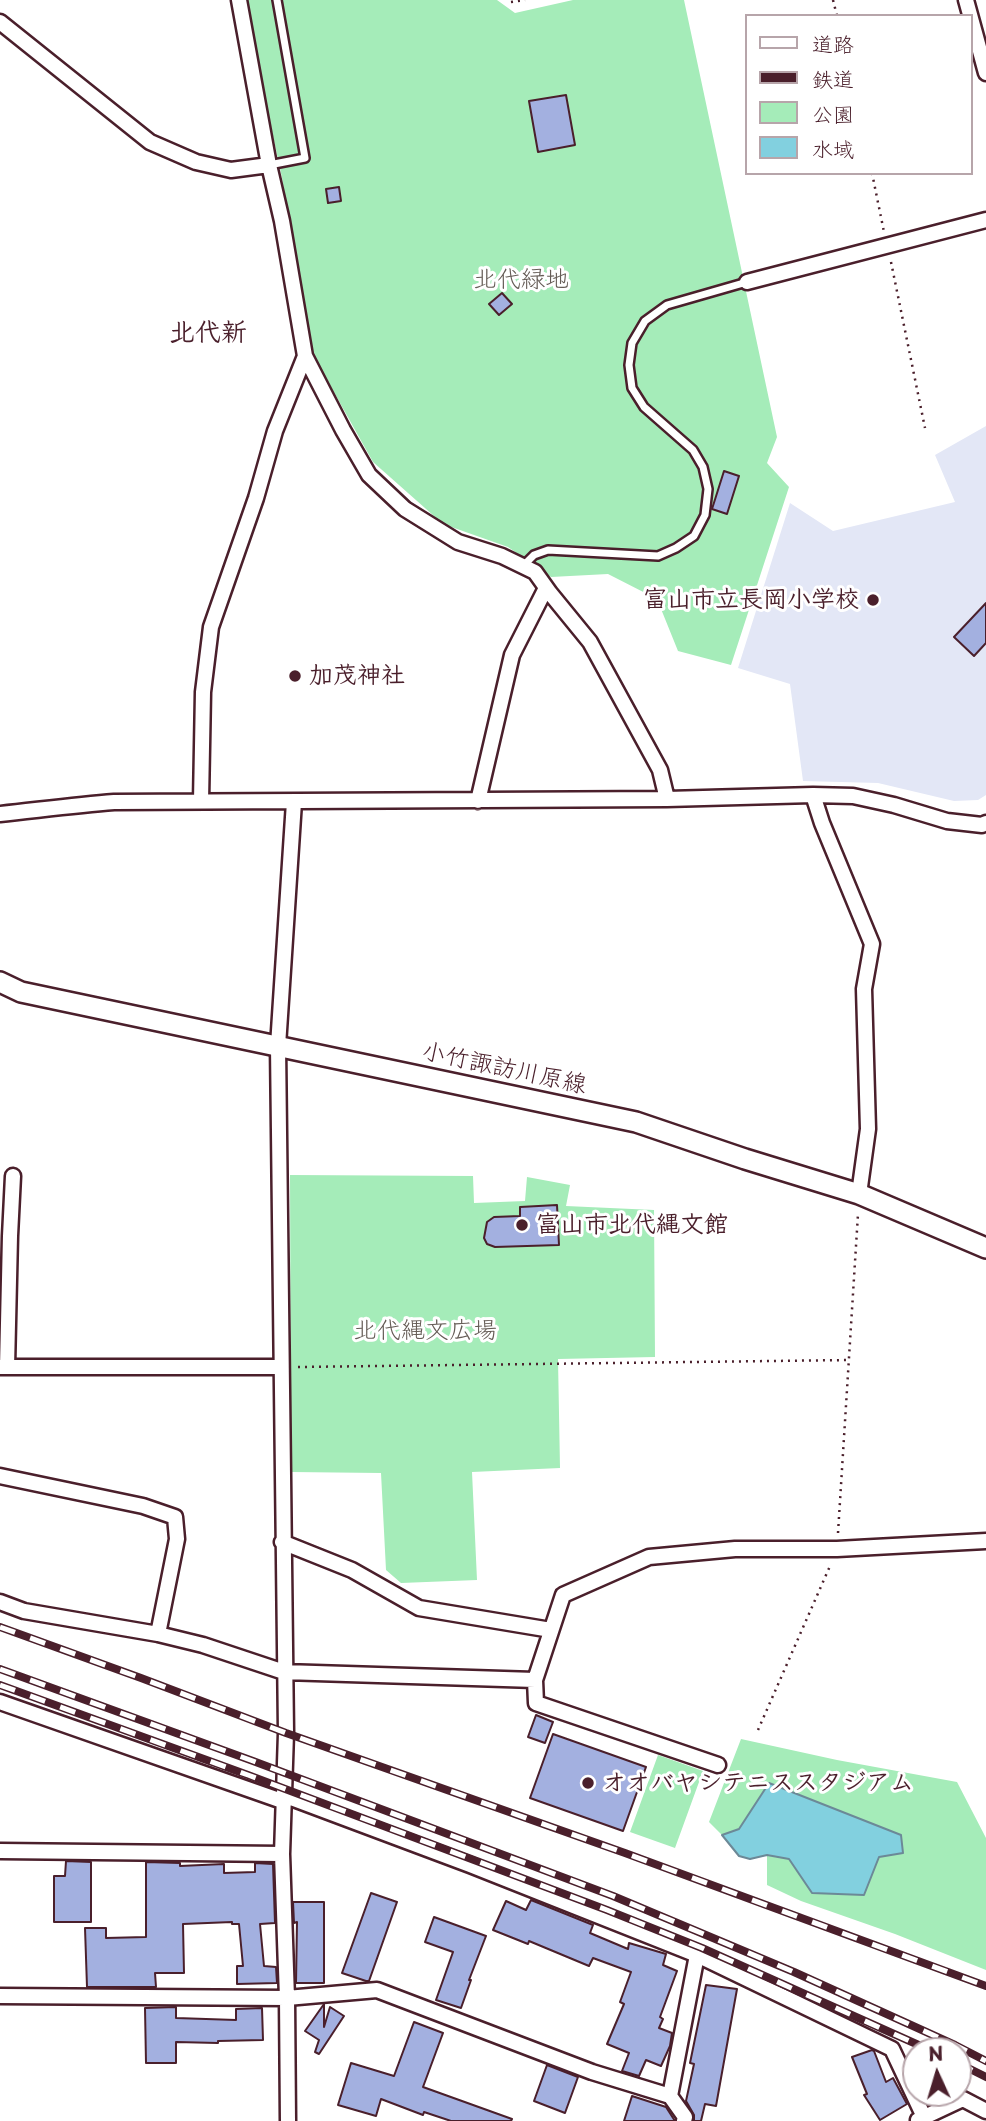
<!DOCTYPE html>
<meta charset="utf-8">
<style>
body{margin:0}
#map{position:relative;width:986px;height:2121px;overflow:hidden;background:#fff;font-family:"Playpen Sans","Klee One",sans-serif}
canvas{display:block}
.legend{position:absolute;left:745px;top:14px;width:228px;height:161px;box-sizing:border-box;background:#fff;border:2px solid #b7a5aa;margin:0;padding:9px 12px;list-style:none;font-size:21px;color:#4a1f2b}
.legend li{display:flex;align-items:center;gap:14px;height:35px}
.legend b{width:35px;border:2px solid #b7a5aa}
.north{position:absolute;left:902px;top:2037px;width:70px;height:70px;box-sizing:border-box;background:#fff;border:2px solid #b7a5aa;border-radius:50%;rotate:356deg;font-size:19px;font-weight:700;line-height:28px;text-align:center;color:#4a1f2b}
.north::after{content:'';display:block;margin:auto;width:24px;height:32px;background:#4a1f2b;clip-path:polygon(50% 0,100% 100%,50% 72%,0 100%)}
</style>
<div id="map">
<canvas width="986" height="2121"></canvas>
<ul class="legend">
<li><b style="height:9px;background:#fff"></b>道路</li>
<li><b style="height:9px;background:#4a1f2b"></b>鉄道</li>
<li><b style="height:19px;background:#a5ecb9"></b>公園</li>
<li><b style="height:19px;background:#82d0df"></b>水域</li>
</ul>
<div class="north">N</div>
</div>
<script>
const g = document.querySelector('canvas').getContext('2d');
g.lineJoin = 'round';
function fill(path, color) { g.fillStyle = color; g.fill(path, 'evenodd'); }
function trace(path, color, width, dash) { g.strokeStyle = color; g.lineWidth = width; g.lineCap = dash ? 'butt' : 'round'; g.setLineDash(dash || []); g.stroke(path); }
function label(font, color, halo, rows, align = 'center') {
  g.font = font + ' "Playpen Sans","Klee One",sans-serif'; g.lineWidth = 6; g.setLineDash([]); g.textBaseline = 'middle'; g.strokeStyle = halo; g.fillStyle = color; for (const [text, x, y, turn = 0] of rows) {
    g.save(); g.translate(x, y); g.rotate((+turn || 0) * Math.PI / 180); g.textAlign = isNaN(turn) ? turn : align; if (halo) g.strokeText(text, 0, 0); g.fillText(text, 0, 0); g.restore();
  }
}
const built = new Path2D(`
 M986,426v369l-8,5 -24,1 -76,-18 -75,-2 -13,-97 -52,-16 52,-165 43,28 122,-29 -20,-47z`);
const green = new Path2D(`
 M244,0h253l18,13 58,-13h111l93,437 -10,26 22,24 -58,178 -53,-14 -21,-52 -49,-25 -57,3 -43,-30 -65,-23 -70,-62 -61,-109 -30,-175z
 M290,1175l183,1 1,27 51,-2 2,-24 43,8 -4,21 88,4 1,147 -97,2 2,109 -88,4 5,108 -76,3 -15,-13 -5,-97 -90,-1z
 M741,1739l96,21 120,22 29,56v132l-91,-36 -94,-33 -34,-16v-30l22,4 23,34 25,-82 -68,-28 -30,46 -17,6 -13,-13z
 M658,1755l45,16 -28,77 -45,-16z`);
const water = new Path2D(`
 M769,1783l132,52 2,18 -24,4 -15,38 -52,-2 -23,-34 -22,-4 -17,4 -11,-3 -17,-21 17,-6z`);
const building = new Path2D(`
 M566,95l9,50 -37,7 -9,-51z
 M339,187l2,14 -13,2 -2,-14z
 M502,293l10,11 -13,11 -10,-11z
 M724,471l15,5 -12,38 -15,-5z
 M986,603v40l-12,13 -20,-19z
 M557,1205l2,40 -64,2 -8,-3 -3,-6 3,-16 7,-5 26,-1v-9z
 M536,1715l17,7 -8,21 -17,-6z
 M553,1734l93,33 -23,64 -93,-33z
 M66,1861l25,1v60h-37v-46h11z
 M146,1862l34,1v3l44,-2v9l31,-1v-9l18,1 2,59 -15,1 4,42 12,1 1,16 -40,1v-18h6l-4,-42h-7v-2l-49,2 1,49h-29l1,14h-69l-2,-59h21v10l40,-1z
 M371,1893l26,9 -28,79h-3l-24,-8z
 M531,1900l62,25 -3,8 38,16 1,-6 37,11 -3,11 14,6 -17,46 3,2 -4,9 13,5 -2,13 -9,20 -15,-6 -7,16 -17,-5 7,-18 -22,-9 17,-40 -4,-2 11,-30 -38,-14 -4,8 -60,-25 -1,3 -35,-14 13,-29 20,9z
 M293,1902h31v81h-28l1,-61 -3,1z
 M434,1917l52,19 -17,44h2l-10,28 -25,-8 17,-48 -28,-10z
 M706,1985l31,4 -21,117 -11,-2 -4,17h-7v-6l-8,-14 8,-37 -4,-1z
 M324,2004v23l6,-20 14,9 -25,38 -4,-2 4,-12 -14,-9z
 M176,2007v11l60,2v-11l26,-1 1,32 -45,1v2l-42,-1v21h-30l-1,-55z
 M414,2022l29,11 -20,54 89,32 -1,2h-60l-27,-9 -1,3 -42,-16 -5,17 -38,-11 13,-42 43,13z
 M872,2050l2,1 12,31 7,-4 14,26 -27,16 -16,-25 3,-1 -15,-37z
 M547,2065l31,12 -13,36 -31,-12z
 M632,2096l34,11 9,14h-51z`);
const path = new Path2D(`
 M833,0l4,16
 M511,2l14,-2
 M872,173l12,59
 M891,262l34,166
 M298,1367l552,-7
 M838,1533l20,-319
 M758,1730l72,-164`);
const lane = new Path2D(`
 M269,165l36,-7 -28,-158
 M523,566l11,-11 14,-5 110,6 18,-8 18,-12 11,-21 3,-26 -5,-22 -10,-17 -49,-43 -12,-19 -3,-23 3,-22 13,-22 22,-16 80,-23`);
const street = new Path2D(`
 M966,0l20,73
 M0,22l150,120 46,20 35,8 38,-5
 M747,282l239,-62
 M305,356l38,74 26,45 36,34 53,33 44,14 33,16 15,21 40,49 70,128 7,29
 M813,795l9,28 50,121 -8,45 4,140 -9,65
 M201,801l2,-109 8,-65 45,-129 19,-67 30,-75 -23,-135 -13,-56 -30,-165
 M478,801l34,-146 34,-67
 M0,814c38,-4 76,-9 114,-12l553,-3 146,-4 40,1 41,9 53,16 35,4 4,-2
 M0,1367h280
 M7,1367l3,-131 3,-60
 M0,1476l143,30 32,11 2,22 -19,95
 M282,1542l70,28 67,38 132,22
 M0,1602l24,9 134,23 45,11 81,27 251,8
 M0,1702l282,99
 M718,1765l-182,-62 -1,-23 28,-85 86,-38 86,-8h102l149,-8
 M283,1795l187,70 227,90 -27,141
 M0,1851l282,3
 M697,1955l195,94 32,68
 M0,1996l287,2 90,-8 215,82 78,24 15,21 -1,4
 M918,2120l45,-21 23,12
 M288,2121l-1,-123 -5,-144 4,-121 -8,-687 16,-244`);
const secondary = new Path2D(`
 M0,982l21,10 615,130 109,37 114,35 127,54`);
const rail = new Path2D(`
 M0,1627l141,51 145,55 339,120 361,133
 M0,1669l253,92 360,135 181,76 161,73 31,16
 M0,1685l248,90 359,135 95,38 230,103
 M958,2063l28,14`);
const markers = [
 [873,600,7,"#4a1f2b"],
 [295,676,7,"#4a1f2b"],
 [522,1225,7,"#4a1f2b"],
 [588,1783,7,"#4a1f2b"]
];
const parkNames = [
 ["北代緑地",521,280],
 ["北代縄文広場",425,1331]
];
const poiNames = [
 ["富山市立長岡小学校",859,600,"right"],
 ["加茂神社",309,676],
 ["富山市北代縄文館",536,1225],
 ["オオバヤシテニススタジアム",602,1783]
];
const streetNames = [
 ["小竹諏訪川原線",504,1069,12]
];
const neighbourhoodNames = [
 ["北代新",208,334]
];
fill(built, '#e3e7f6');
fill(green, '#a5ecb9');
fill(water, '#82d0df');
trace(water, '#6c8997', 2);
fill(building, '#a3b0e0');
trace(building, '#4a1f2b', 2);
trace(lane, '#4a1f2b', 12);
trace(street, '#4a1f2b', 19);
trace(secondary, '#4a1f2b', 24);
trace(path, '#4a1f2b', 2.5, [2, 5]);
trace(lane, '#fff', 7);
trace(street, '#fff', 14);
trace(secondary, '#fff', 19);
trace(rail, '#4a1f2b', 8);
trace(rail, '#fff', 5, [16]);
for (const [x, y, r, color] of markers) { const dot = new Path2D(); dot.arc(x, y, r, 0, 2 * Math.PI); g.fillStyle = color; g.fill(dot); trace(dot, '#fff', 2.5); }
label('24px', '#655c56', '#fff', parkNames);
label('bold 24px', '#4a1f2b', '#fff', poiNames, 'left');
label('24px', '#4a1f2b', '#fff', streetNames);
label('bold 26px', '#4a1f2b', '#fff', neighbourhoodNames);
</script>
